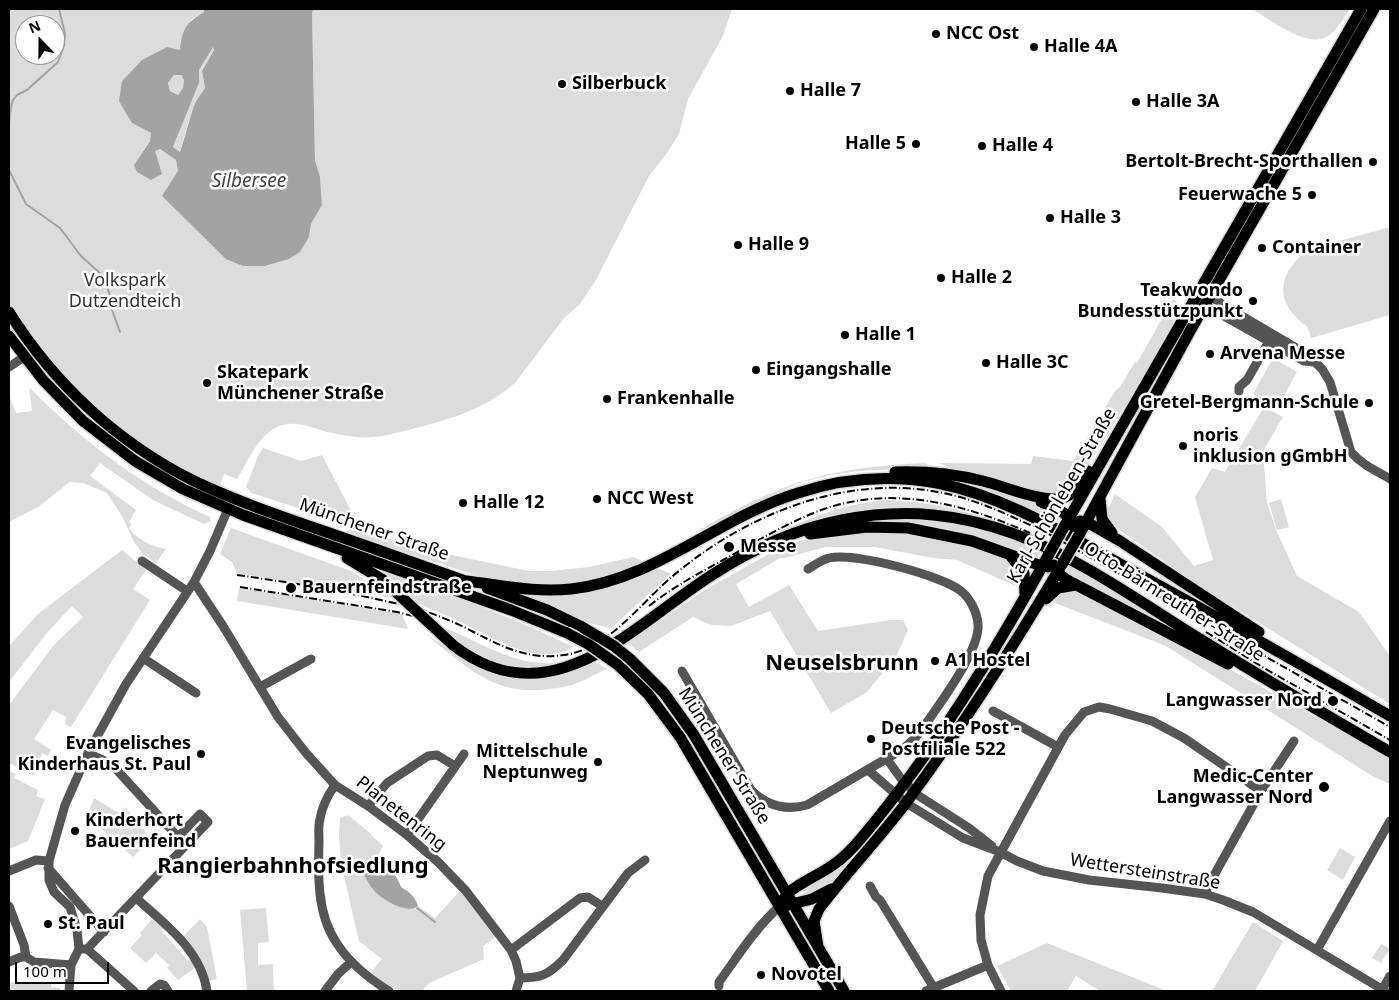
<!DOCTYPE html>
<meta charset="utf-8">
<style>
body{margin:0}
#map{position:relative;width:1399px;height:1000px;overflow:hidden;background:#fff;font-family:"Noto Sans",sans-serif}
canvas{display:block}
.frame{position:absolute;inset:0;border:10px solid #000;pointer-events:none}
.north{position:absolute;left:15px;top:15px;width:50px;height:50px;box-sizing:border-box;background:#fff;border:1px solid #999;border-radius:50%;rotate:338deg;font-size:14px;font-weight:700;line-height:20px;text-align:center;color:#000}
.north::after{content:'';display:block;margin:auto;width:18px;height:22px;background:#000;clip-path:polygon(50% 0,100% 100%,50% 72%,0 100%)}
.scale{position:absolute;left:15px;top:962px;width:94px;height:22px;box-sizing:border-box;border:2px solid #000;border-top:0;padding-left:6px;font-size:15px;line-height:18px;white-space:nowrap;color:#000;-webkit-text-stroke:4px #fff;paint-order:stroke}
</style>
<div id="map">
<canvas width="1399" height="1000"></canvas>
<div class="frame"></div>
<div class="north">N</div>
<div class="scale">100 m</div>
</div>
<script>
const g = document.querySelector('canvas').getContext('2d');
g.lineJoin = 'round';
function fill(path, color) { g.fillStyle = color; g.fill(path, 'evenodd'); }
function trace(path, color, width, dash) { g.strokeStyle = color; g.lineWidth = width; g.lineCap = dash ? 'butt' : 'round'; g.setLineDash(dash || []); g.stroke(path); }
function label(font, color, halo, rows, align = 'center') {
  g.font = font + ' "Noto Sans",sans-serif'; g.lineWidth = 5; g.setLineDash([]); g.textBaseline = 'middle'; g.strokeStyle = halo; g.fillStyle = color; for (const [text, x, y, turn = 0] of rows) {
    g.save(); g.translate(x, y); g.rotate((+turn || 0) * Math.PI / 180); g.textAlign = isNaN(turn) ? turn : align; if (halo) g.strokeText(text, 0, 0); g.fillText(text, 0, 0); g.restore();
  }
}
const green = new Path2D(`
 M9,9h195v3l-13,8 -10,30 -39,10 -20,21 10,42 19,10 -1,7 -16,25 28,9 -8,-23 6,-2 16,11 2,11 65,95h22l24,-7 20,-22 2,-13 11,-19 -2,-28 -5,-17 -3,-148 3,-3h417l-9,27 -35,63 -9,35 -12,19 -18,23 -53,104 -17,25 -15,13 -49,65c-30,27 -68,37 -106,47 -17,4 -34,9 -52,7 -10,-1 -21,-3 -30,-5 -16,-5 -32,-12 -48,-6 -21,9 -31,35 -42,53l-13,-5 -5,14 -9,-3 -71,-40 -73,-63 -57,-75zM25,25h30v30h-30z
 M1252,9h98c-7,10 -14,24 -26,29 -20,8 -55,-19 -72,-29z
 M213,46l1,4 -12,21 3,17c-13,19 -19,42 -25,64l-7,-5 26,-64v-13z
 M174,75h7l3,5 -1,8 -5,7 -8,-4 -2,-8z
 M1390,227v88l-79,23c-4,-17 -6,-10 -15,-21 -24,-25 -11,-50 13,-68z
 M1173,299l5,4 -8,31 -28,49 -19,26 -49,79 -17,9 -91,-23 -27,-11 92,1 2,-8 40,5 42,-70 5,-4 15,-25 2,1z
 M1273,358l24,14 -20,36 -24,-14z
 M29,387c53,54 112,99 181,130l1,4 -7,3 -51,-24 -53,-37 -10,13 46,34 -7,12 3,2 -3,4c7,11 25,19 37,21l-10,14 -13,-9 -9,-12 -12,-26 -15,-23 -24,-10 -13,-1 -32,25 -29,15v-127l7,18 16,-2z
 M1264,407l19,10 -20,34 4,52 10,29 20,44 62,36 31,44v48l-195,-121 -84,-59 -5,-11 9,-19 47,33 32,39 19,-6 -18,-63 17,-29 13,4z
 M263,448l38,13 21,-6 38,73 53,19 116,24h22l38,-4 44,-10 38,17 -60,54 -31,-7 -70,-29 -23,-13 -144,-47 16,-4 -107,-35 -6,-6 12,-31z
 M924,463l17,8c-49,-3 -105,-3 -151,16 -31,13 -59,32 -90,44l-1,-1c37,-21 73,-41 115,-52 35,-10 73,-13 110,-15z
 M906,475l63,6 67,21 25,13 -4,10z
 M1281,499l8,28 -12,3 -8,-27z
 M888,500c49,2 88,13 133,31l-100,-20 -155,29v-1c42,-21 75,-35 122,-39z
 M888,518c54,0 106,9 155,32l-6,8 -81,-25 -133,-5z
 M231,528l120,43 40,27 -154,-25 -5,-11 -12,-8z
 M851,531l71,3 64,18 22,8 12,16 -2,11 -61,-27 -24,-2 -58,-11h-49l-41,11h-5l-44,26 13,23 40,-22 29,46 73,-11h12l5,10 -11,25 -30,37 -36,21 -61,-102 -39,15 -20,-1 -18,-8 -54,35 -12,-9 76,-52 82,-46 38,-10z
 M122,550l24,20 -13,19 17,11 -79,127 -6,-3 1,-7 -13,-7 -19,29 17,11 -3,6 -6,-3 -8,23 -25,-13v-58l45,-60 29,-28 -11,-11 -26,28 -37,48v-36l29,-32z
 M367,563l48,17 104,42 55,25c-36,20 -77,-7 -109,-23 -16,-8 -33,-14 -49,-22l-3,1z
 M1071,563l160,100 -2,6 161,89v26l-16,-7 -208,-131 -116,-45z
 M239,588l163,26 6,15 -171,-28z
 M443,627c44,18 77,44 127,34l-39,10 -32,-6 -31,-15z
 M428,636l66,39 32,4 35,-4 33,-14 13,8c-12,5 -23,12 -35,16 -7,2 -15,3 -23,4 -53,8 -83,-22 -121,-53z
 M9,771l7,3 -2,4 24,12 -2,6 9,3 -17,42 -19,8z
 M94,798l26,16 5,-7 26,32 -18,18 -46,-41z
 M890,808l2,2 -63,77 -22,12 -5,-10z
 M348,815l23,19v1l12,11 -7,13 -12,12 52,38 2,-3 17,12 26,-28 36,46 -14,10 1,13 -55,24 -7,8h-25l-20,-13 -6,-6 11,-13 -23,-18 -18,-78 -2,-26 1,-19z
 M1340,848l15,9 -12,23 -16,-10z
 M266,908l3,34 -11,1v22l15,-1 1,27h-27l-7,-81z
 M155,918l9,8 -3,4 27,31 4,-2 4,8 -18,13 -11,-12 2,-3 -13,-12 -10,10 -16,-15 12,-13 -2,-2 12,-14z
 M200,919l7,8 10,52 -9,2 -25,-44z
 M1253,922l30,19 -28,50h-43z
 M1047,943l120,48h-67l-24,-15 -9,15h-56l-14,-25z
 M1381,944l9,5 -9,14 -9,-5z
 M15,982l36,1v4l9,1v3h-51v-8z`);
const water = new Path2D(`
 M204,9h111l-3,3 3,148 5,17 2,28 -11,19 -2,13 -9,15 -11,7 -24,7h-22l-17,-7 -64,-63 16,-25 -2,-11 -16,-11 -5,2 7,23 -11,6 -14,-8 -3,-7 16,-24 1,-8 -19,-10 -13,-22 3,-20 20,-21 25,-13 13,3c2,-21 6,-27 24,-38zM213,47l1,3 -12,21 3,17c-4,6 -9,12 -11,18 -5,15 -9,31 -14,46l-7,-5 26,-64v-13zM174,75h7l3,5 -1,8 -5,7 -8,-4 -2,-8z
 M376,859h3c10,8 18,16 22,28 9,5 14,10 17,19 -11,9 -38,-7 -46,-18 -3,-4 -6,-9 -8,-14v-3z`);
const stream = new Path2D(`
 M9,123l2,-16 2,-7 4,-5 10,-5 31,-28 6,-16 1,-12 -6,-25
 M9,170l17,34 34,24 21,28 21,19 7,17 3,18 8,22
 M417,908l18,14`);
const minor = new Path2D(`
 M1205,292l18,13 85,50 14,14 8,13 21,70c11,13 26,19 39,27
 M1201,303l103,58 10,1
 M9,367l15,-10
 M1239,391v-4l8,-7 25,-44
 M142,561l45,30
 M194,582l29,44 55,91 28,36 29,32 33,21 39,29 31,27 28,29 45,59 5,11 4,17 -4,13
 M143,658l53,35
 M682,671l69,119c16,16 34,21 56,15l96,-56 13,-12 7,-9c15,-22 58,-79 55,-104 -1,-12 -8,-26 -17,-33 -20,-16 -108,-39 -132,-33 -8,2 -14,7 -21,11
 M260,687l51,-28
 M993,711l65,36
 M88,753l21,10 7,6 62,68
 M887,759l15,21 17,16 50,32 23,18
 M868,770l38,33 57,35 37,14 17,9 26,10 46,9 73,8 43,6 18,6 30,12 132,79
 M335,785c-7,10 -13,21 -15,34 -2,7 -1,16 -1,23 -1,33 -2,72 17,100 13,21 32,36 53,49
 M368,806l19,-23 41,-27 9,-1 18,11
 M407,835l57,-81
 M48,868l56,64
 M9,871l27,-11 13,1
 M870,886l6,11 4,3 54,88
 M1205,894l2,-6 54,-97 33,-50
 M136,898c29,26 65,52 71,93
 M9,906l15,39 2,12
 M79,949h8l121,-127 -8,-8 -22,23 8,8
 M87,949l47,42
 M511,950l69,-52 8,-1 14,9
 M1317,950l73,-129
 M9,962l12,-5h5l8,5 37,3
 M520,978c21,0 28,-3 43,-18l65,-87 17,-13
 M719,986v-4c19,-26 37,-55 61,-76
 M1382,990l8,-14
 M69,991l2,-26 8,-16 -2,-19 -7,-23 -16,-15 -5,-12v-19l16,-56 23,-52 38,-69 68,-102 16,-31 18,-42
 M151,991l9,-7 4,1 4,6
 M325,991l13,-17 13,-12
 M926,991l62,-26
 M1001,991l-13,-26 -7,-25 -1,-25 8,-39 77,-141 19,-23 15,-5 11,2 42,12 32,17 77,53`);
const major = new Path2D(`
 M9,312c45,72 109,131 185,169 44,21 92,37 138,53 47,16 93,33 139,49
 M9,336l34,44 40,41 52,40 48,28 60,26 268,95 56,23
 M895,472c30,-1 60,2 88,9 21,5 59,22 79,17 13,-3 20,-17 26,-27
 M1100,498l2,21 10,14
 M1041,502c15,6 33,12 33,30
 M1080,521l12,4 28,16 139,91
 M1064,527l297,-518
 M810,534l57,-7 41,1 64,13 64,23 12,3
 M1079,535l111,-204 184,-322
 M1010,555l14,18 1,21
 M347,558l36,22
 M1054,565l5,9 8,6 161,84
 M466,581c35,4 70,12 105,8 84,-9 148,-72 227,-96 45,-15 93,-18 139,-10 67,13 126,50 185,82 90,49 179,99 268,151
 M487,588l60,22 35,17
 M1046,599l12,-11 18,-3
 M453,645c98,76 179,-19 259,-70 40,-26 83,-46 130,-55 148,-29 241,46 358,119 63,39 126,76 190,113
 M630,659l34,34 30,42 150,256
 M618,665l30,29 32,43 149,254
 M788,905l24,-6 19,-10
 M780,906c2,-4 5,-10 8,-13 13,-11 31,-18 45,-28 12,-8 21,-18 30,-29 72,-86 132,-184 186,-282
 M818,947l-4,-26 5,-12c27,-36 59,-69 87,-106 57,-77 109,-159 158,-242`);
const rail = new Path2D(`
 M237,575c58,8 117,18 174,32 18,5 36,12 53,20 33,17 62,34 100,28 43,-6 73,-47 103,-74 75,-66 181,-110 281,-87 35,8 67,24 99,39l343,194
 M240,587l157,25 32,8
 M649,606c29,-23 62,-39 94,-57 26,-15 53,-30 81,-40 70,-24 140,-5 206,24
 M1206,632l58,36 126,72`);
const majorBridge = new Path2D(`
 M1049,554l15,-27
 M1064,561l15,-26
 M383,580l70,65
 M582,627l32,19 16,13
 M567,633l21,11 30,21`);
const markers = [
 [936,34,5,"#000"],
 [1034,47,5,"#000"],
 [562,84,5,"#000"],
 [790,91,5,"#000"],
 [1136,102,5,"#000"],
 [916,144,5,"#000"],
 [982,146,5,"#000"],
 [1373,162,5,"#000"],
 [1312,195,5,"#000"],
 [1050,218,5,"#000"],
 [738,245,5,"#000"],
 [1262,248,5,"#000"],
 [941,278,5,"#000"],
 [1253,301,5,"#000"],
 [845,335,5,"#000"],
 [1210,354,5,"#000"],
 [986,363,5,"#000"],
 [756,370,5,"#000"],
 [207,383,5,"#000"],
 [607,399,5,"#000"],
 [1369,403,5,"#000"],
 [1183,446,5,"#000"],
 [597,499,5,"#000"],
 [463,503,5,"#000"],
 [729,547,6,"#000"],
 [291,588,6,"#000"],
 [935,661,5,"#000"],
 [1333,701,6,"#000"],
 [871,739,5,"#000"],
 [201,754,5,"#000"],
 [598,762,5,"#000"],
 [1324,787,6,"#000"],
 [75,831,5,"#000"],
 [48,924,5,"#000"],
 [761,975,5,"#000"]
];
const poiNames = [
 ["NCC Ost",946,34],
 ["Halle 4A",1044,47],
 ["Silberbuck",572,84],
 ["Halle 7",800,91],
 ["Halle 3A",1146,102],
 ["Halle 5",906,144,"right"],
 ["Halle 4",992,146],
 ["Bertolt-Brecht-Sporthallen",1363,162,"right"],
 ["Feuerwache 5",1302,195,"right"],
 ["Halle 3",1060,218],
 ["Halle 9",748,245],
 ["Container",1272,248],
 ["Halle 2",951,278],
 ["Teakwondo",1243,291,"right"],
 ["Bundesstützpunkt",1243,312,"right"],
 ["Halle 1",855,335],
 ["Arvena Messe",1220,354],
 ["Halle 3C",996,363],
 ["Eingangshalle",766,370],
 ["Skatepark",217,373],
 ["Münchener Straße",217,394],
 ["Frankenhalle",617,399],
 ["Gretel-Bergmann-Schule",1359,403,"right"],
 ["noris",1193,436],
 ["inklusion gGmbH",1193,457],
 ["NCC West",607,499],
 ["Halle 12",473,503],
 ["Messe",740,547],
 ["Bauernfeindstraße",302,588],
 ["A1 Hostel",945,661],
 ["Langwasser Nord",1322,701,"right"],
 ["Deutsche Post -",881,729],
 ["Postfiliale 522",881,750],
 ["Evangelisches",191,744,"right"],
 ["Kinderhaus St. Paul",191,765,"right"],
 ["Mittelschule",588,752,"right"],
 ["Neptunweg",588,773,"right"],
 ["Medic-Center",1313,777,"right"],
 ["Langwasser Nord",1313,798,"right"],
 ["Kinderhort",85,821],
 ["Bauernfeind",85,842],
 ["St. Paul",58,924],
 ["Novotel",771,975]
];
const parkNames = [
 ["Volkspark",125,281],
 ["Dutzendteich",125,302]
];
const streetNames = [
 ["Karl-Schönleben-Straße",1062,496,-60],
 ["Münchener Straße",374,530,19],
 ["Otto-Bärnreuther-Straße",1174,602,32],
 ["Münchener Straße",724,756,58],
 ["Planetenring",401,814,38],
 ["Wettersteinstraße",1145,872,9]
];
const waterNames = [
 ["Silbersee",249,182]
];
const districtNames = [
 ["Neuselsbrunn",842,664],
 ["Rangierbahnhofsiedlung",293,867]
];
fill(green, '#dcdcdc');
fill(water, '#a3a3a3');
trace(stream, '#a3a3a3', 2);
trace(major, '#dbdbdb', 14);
trace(minor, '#555', 9);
trace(major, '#000', 11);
trace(rail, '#000', 2, [8, 2.5, 1, 2.5]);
trace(majorBridge, '#dbdbdb', 14, []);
trace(majorBridge, '#000', 11);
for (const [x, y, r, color] of markers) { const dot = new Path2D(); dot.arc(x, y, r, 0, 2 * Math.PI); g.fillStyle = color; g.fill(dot); trace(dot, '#fff', 2); }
label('bold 18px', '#000', '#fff', poiNames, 'left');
label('18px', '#333', '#fff', parkNames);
label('18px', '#000', '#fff', streetNames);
label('italic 19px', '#444', '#fff', waterNames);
label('bold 22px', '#000', '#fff', districtNames);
</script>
